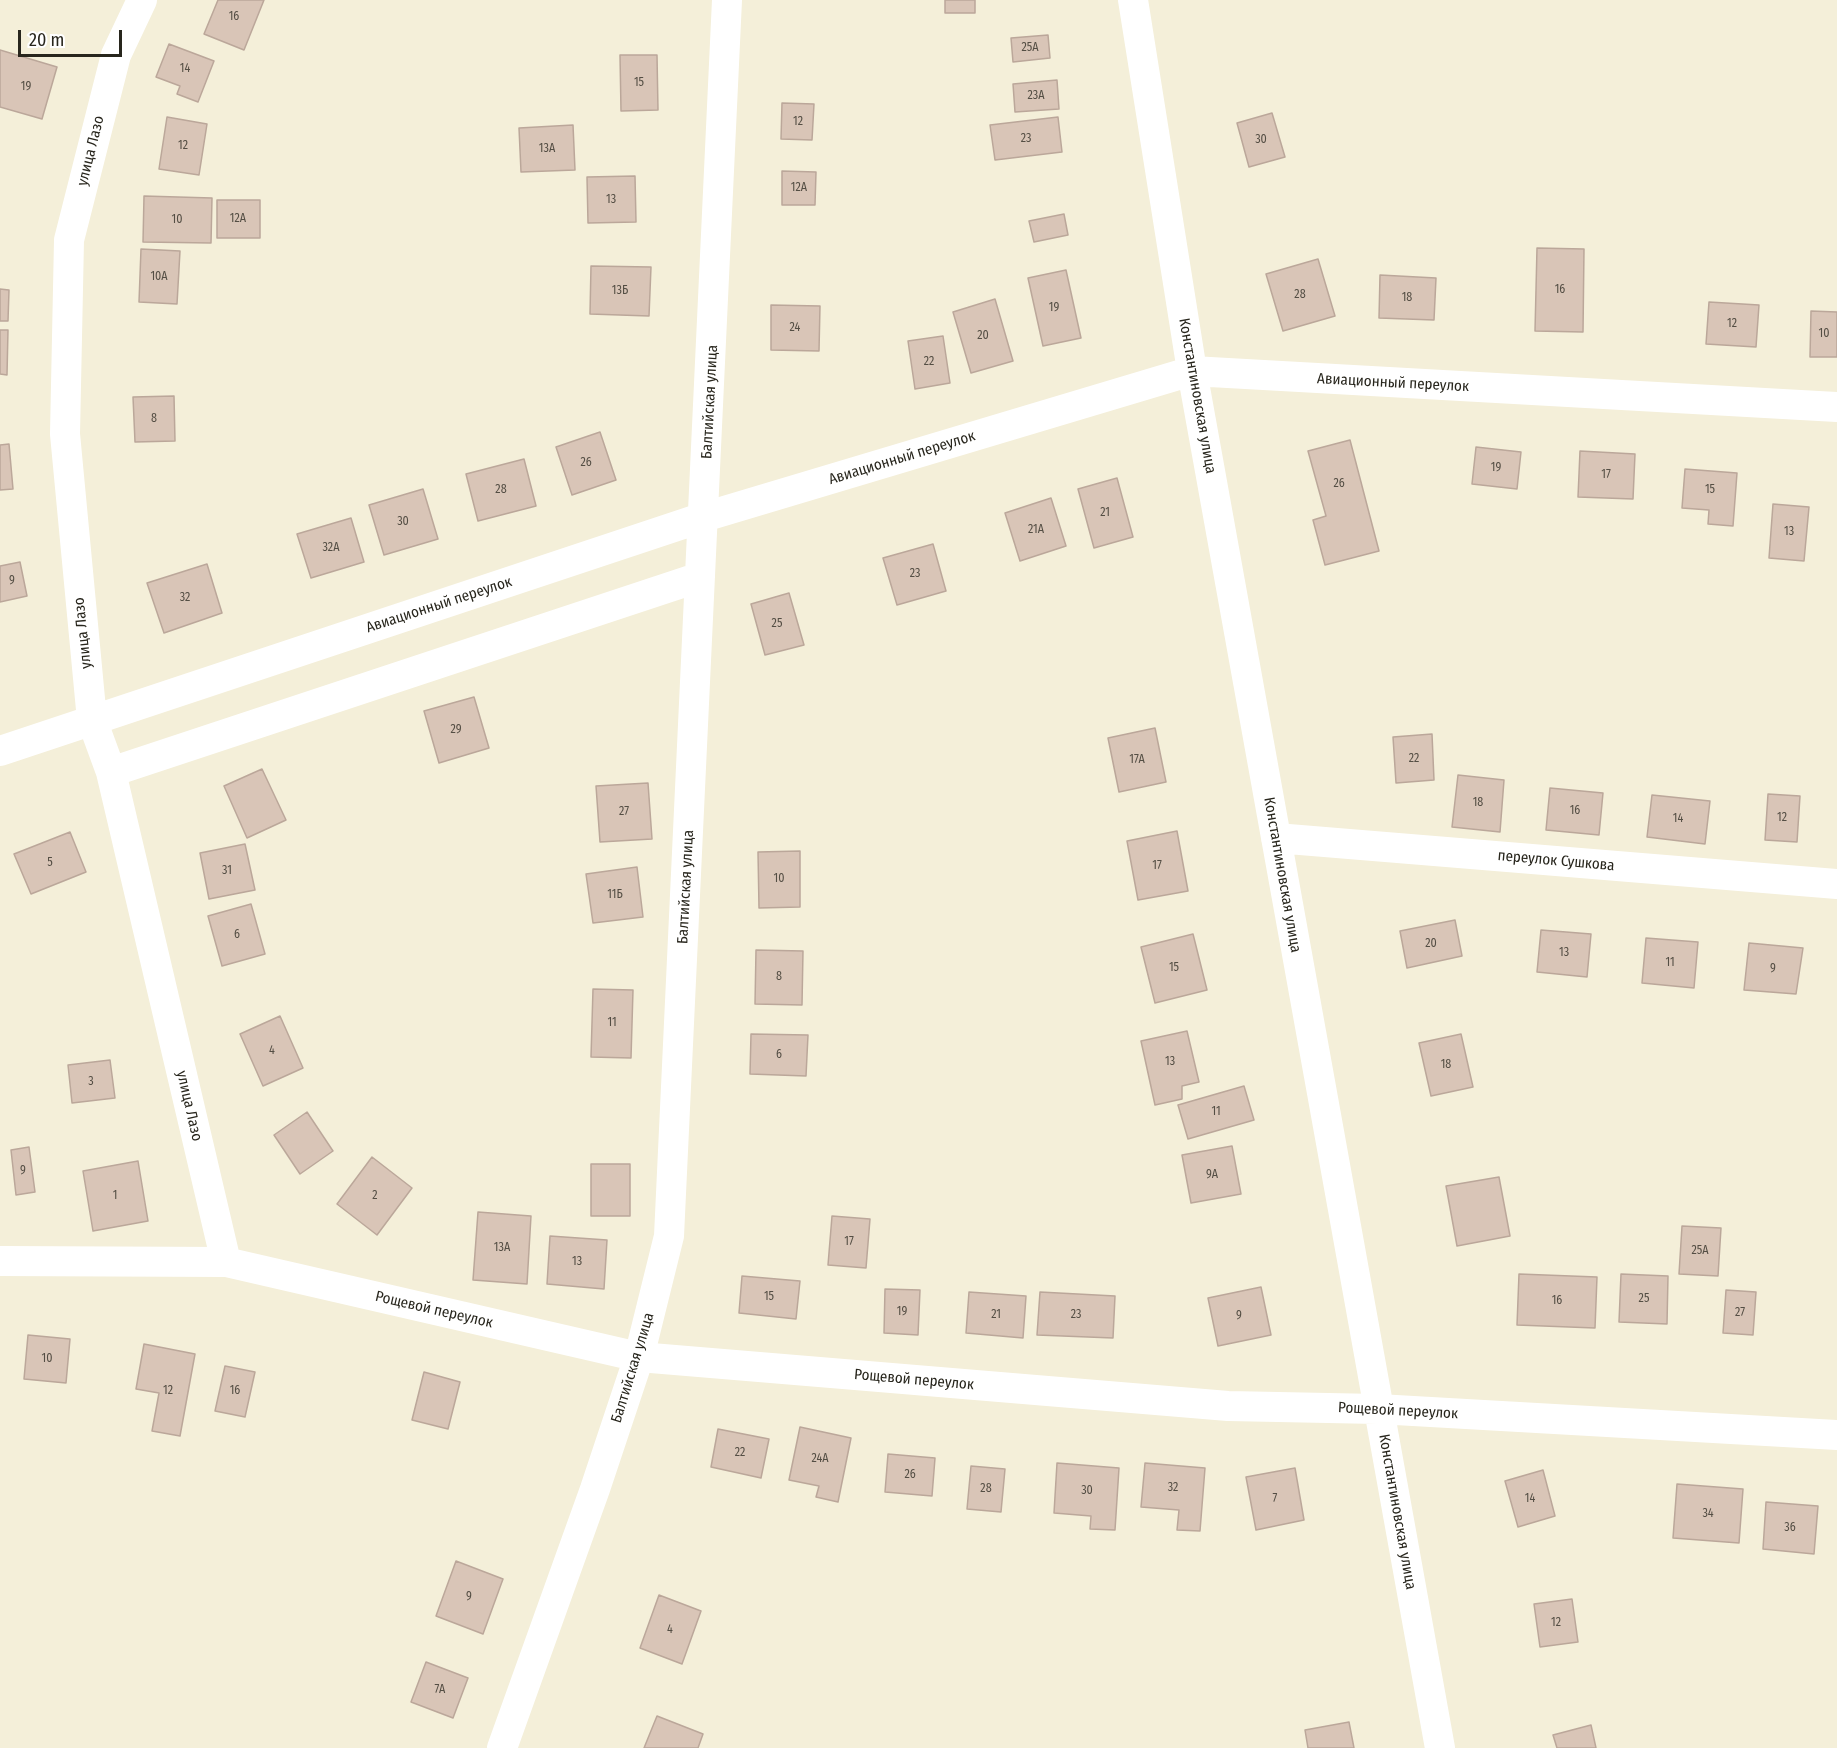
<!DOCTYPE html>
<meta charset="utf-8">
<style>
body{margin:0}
#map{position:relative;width:1837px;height:1748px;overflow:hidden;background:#f4efd9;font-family:"Fira Sans Condensed",sans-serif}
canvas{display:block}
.scale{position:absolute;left:18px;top:30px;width:104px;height:27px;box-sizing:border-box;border:3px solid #28261d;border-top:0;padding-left:8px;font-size:18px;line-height:21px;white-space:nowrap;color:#28261d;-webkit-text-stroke:4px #fff;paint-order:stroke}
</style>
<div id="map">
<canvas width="1837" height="1748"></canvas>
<div class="scale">20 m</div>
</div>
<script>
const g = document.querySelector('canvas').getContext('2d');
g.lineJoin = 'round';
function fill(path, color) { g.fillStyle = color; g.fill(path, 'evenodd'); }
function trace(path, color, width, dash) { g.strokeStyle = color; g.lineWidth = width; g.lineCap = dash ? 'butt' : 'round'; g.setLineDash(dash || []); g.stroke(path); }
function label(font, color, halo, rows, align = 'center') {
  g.font = font + ' "Fira Sans Condensed",sans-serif'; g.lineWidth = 4.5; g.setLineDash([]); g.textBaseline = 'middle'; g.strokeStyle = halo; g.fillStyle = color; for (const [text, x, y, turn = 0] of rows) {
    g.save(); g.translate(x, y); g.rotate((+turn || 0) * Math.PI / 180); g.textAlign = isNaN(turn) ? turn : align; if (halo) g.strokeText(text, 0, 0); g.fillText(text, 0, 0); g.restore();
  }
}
const building = new Path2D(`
 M218,0h46l-20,50 -40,-16z
 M945,0h30v13h-30z
 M1048,35l2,23 -37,4 -2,-24z
 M169,44l45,17 -16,41 -21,-8 3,-8 -24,-9z
 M0,50l57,17 -15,52 -42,-12z
 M620,55h37l1,55 -37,1z
 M1057,80l2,29 -44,3 -2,-28z
 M782,103l32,1 -2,36 -31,-1z
 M1272,113l13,44 -36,10 -12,-44z
 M167,117l40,7 -8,51 -40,-6z
 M1058,117l4,35 -67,8 -5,-35z
 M573,125l2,45 -54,2 -2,-44z
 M782,171l34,1 -1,33h-33z
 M635,176l1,46 -48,1 -1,-46z
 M144,196l68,2 -1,45 -68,-1z
 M217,200h43v38h-43z
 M1064,214l4,21 -34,7 -5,-21z
 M1537,248l47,1 -1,83 -48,-1z
 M141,249l39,2 -3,53 -38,-2z
 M1318,259l17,57 -52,15 -17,-57z
 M591,266l60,1 -2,49 -59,-2z
 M1066,270l15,68 -38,8 -15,-68z
 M1380,275l56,3 -2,42 -55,-2z
 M0,289l9,1 -1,31h-8z
 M995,299l18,62 -42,12 -18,-61z
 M1709,302l50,3 -3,42 -50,-3z
 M771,305l49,1 -1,45 -48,-1z
 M1811,311l26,1v45h-27z
 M0,330h8l-1,45 -7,-1z
 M943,336l7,47 -35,6 -7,-48z
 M174,396l1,45 -40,1 -2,-45z
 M600,432l16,48 -44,15 -16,-48z
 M1350,440l29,111 -54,14 -12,-45 13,-4 -18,-65z
 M9,444l4,45 -13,1v-45z
 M1476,447l45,5 -4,37 -45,-5z
 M1580,451l55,3 -2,45 -55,-2z
 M524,459l12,47 -58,15 -12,-47z
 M1685,469l52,4 -4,53 -25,-2 1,-14 -27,-2z
 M1117,478l16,59 -39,11 -16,-59z
 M423,489l15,50 -54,16 -15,-50z
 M1051,498l15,48 -46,15 -15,-48z
 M1773,504l36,3 -5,54 -35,-3z
 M351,518l13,44 -53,16 -14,-44z
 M933,544l13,47 -49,14 -14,-47z
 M20,562l7,34 -27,6v-36z
 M207,564l15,49 -58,20 -17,-50z
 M789,593l15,52 -39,10 -14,-51z
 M474,697l15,51 -50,15 -15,-52z
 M1155,728l11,54 -47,10 -11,-54z
 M1432,734l2,46 -38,3 -3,-46z
 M262,769l24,51 -39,18 -23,-52z
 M1458,775l46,5 -4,52 -48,-5z
 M648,783l4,56 -52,3 -4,-56z
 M1550,788l53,5 -4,42 -53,-5z
 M1768,794l32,2 -3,46 -32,-2z
 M1652,795l58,6 -5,43 -58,-7z
 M1177,831l11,60 -50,9 -11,-59z
 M70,832l16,40 -55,22 -17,-40z
 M245,844l10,46 -46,9 -9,-46z
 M800,851v56l-41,1 -1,-56z
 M637,867l6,50 -50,6 -7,-49z
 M251,904l14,50 -43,12 -14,-50z
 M1455,920l7,36 -55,12 -7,-37z
 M1541,930l50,4 -4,43 -50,-5z
 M1193,934l14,56 -52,13 -14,-56z
 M1646,938l52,4 -4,46 -52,-5z
 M1749,943l54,5 -7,46 -52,-4z
 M756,950l47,1 -1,54 -47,-1z
 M593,989l40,1 -2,68 -40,-1z
 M280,1016l23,52 -40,18 -23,-52z
 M1187,1031l12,51 -17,4v13l-27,6 -14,-64z
 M751,1034l57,1 -2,41 -56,-2z
 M1461,1034l12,53 -42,9 -12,-53z
 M110,1060l5,38 -43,5 -4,-38z
 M1244,1086l10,34 -66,19 -10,-34z
 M307,1112l26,39 -33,23 -26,-39z
 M1232,1146l9,48 -50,9 -9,-48z
 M29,1147l6,45 -19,3 -5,-45z
 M372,1157l40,31 -35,47 -40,-31z
 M138,1161l10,60 -55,10 -10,-60z
 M591,1164h39v52h-39z
 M1499,1177l11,59 -53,10 -11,-60z
 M478,1212l53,4 -4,68 -54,-4z
 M832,1216l38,3 -4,49 -38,-3z
 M1682,1226l39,2 -3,48 -39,-2z
 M550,1236l57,4 -3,49 -57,-5z
 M1519,1274l78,3 -2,51 -78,-3z
 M1621,1274l47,2 -1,48 -48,-2z
 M742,1276l58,5 -4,38 -57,-6z
 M1261,1287l10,48 -53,11 -10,-48z
 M885,1289l35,1 -2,45 -34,-2z
 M1726,1290l30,2 -3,43 -30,-2z
 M969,1292l57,4 -3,42 -57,-5z
 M1040,1292l75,4 -2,42 -76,-3z
 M28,1335l42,4 -4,44 -42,-4z
 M144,1344l51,10 -15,82 -28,-5 7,-38 -23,-4z
 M225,1366l30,6 -10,45 -30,-6z
 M424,1372l36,10 -12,47 -36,-9z
 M800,1427l51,11 -13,64 -22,-5 3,-11 -30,-6z
 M718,1429l51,10 -8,39 -50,-11z
 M888,1454l47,4 -3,38 -47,-4z
 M1057,1463l62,5 -4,62 -25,-1 1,-13 -37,-3z
 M1145,1463l60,5 -5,63 -23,-1 2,-20 -38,-3z
 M971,1466l34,3 -4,43 -34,-3z
 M1295,1468l9,52 -48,10 -10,-53z
 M1543,1470l12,46 -37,11 -13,-46z
 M1677,1484l66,5 -4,54 -66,-5z
 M1766,1502l52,4 -4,48 -51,-5z
 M456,1561l47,18 -20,55 -47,-18z
 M659,1595l42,16 -19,53 -42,-16z
 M1572,1599l6,43 -38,5 -6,-43z
 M426,1662l42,16 -15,40 -42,-16z
 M657,1716l46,18 -5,14h-54z
 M1349,1722l5,26h-46l-3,-18z
 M1591,1725l5,23h-39l-4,-13z`);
const minor = new Path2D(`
 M142,0l-26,55 -47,185 -4,194 27,286 19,52 115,490
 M1133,0l59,371 248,1377
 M0,751l704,-234 488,-146 645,36
 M111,772l589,-195
 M1276,838l561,46
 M0,1261l226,1 413,95 589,49 150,3 459,26
 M502,1748l93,-259 44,-132 30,-121 58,-1236`);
const numberNames = [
 ["16",234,17],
 ["25А",1030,48],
 ["14",185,69],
 ["15",639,83],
 ["19",26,87],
 ["23А",1036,96],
 ["12",798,122],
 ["23",1026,139],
 ["30",1261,140],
 ["12",183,146],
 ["13А",547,149],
 ["12А",799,188],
 ["13",611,200],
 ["12А",238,219],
 ["10",177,220],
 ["10А",159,277],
 ["16",1560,290],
 ["13Б",620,291],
 ["28",1300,295],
 ["18",1407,298],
 ["19",1054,308],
 ["12",1732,324],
 ["24",795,328],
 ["10",1824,334],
 ["20",983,336],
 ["22",929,362],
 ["8",154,419],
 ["26",586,463],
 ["19",1496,468],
 ["17",1606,475],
 ["26",1339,484],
 ["28",501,490],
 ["15",1710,490],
 ["21",1105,513],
 ["30",403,522],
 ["21А",1036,530],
 ["13",1789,532],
 ["32А",331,548],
 ["23",915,574],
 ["9",12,581],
 ["32",185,598],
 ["25",777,624],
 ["29",456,730],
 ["22",1414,759],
 ["17А",1137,760],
 ["18",1478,803],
 ["16",1575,811],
 ["27",624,812],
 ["12",1782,818],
 ["14",1678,819],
 ["5",50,863],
 ["17",1157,866],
 ["31",227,871],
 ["10",779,879],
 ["11Б",615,895],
 ["6",237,935],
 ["20",1431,944],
 ["13",1564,953],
 ["11",1670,963],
 ["15",1174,968],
 ["9",1773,969],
 ["8",779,977],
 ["11",612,1023],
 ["4",272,1051],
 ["6",779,1055],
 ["13",1170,1062],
 ["18",1446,1065],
 ["3",91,1082],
 ["11",1216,1112],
 ["9",23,1171],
 ["9А",1212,1175],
 ["1",115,1196],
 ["2",375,1196],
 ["17",849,1242],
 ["13А",502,1248],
 ["25А",1700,1251],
 ["13",577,1262],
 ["15",769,1297],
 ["25",1644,1299],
 ["16",1557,1301],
 ["19",902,1312],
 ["27",1740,1313],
 ["21",996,1315],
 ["23",1076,1315],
 ["9",1239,1316],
 ["10",47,1359],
 ["12",168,1391],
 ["16",235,1391],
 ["22",740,1453],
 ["24А",820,1459],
 ["26",910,1475],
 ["32",1173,1488],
 ["28",986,1489],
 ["30",1087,1491],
 ["7",1275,1499],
 ["14",1530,1499],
 ["34",1708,1514],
 ["36",1790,1528],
 ["9",469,1597],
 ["12",1556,1623],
 ["4",670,1630],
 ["7А",440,1690]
];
const streetNames = [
 ["улица Лазо",91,151,-76],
 ["Авиационный переулок",1393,383,3],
 ["Константиновская улица",1197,396,80],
 ["Балтийская улица",710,402,-87],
 ["Авиационный переулок",902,458,-17],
 ["Авиационный переулок",439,605,-18],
 ["улица Лазо",83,633,-96],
 ["переулок Сушкова",1556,861,5],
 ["Константиновская улица",1282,875,80],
 ["Балтийская улица",686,887,-87],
 ["улица Лазо",189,1106,77],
 ["Рощевой переулок",434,1310,13],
 ["Балтийская улица",633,1368,-73],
 ["Рощевой переулок",914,1380,5],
 ["Рощевой переулок",1398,1411,3],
 ["Константиновская улица",1397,1512,80]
];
fill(building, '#d9c5b7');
trace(building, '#bba79a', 1.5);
trace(minor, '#fff', 30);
label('12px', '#544e44', null, numberNames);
label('15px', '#28261d', '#fff', streetNames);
</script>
